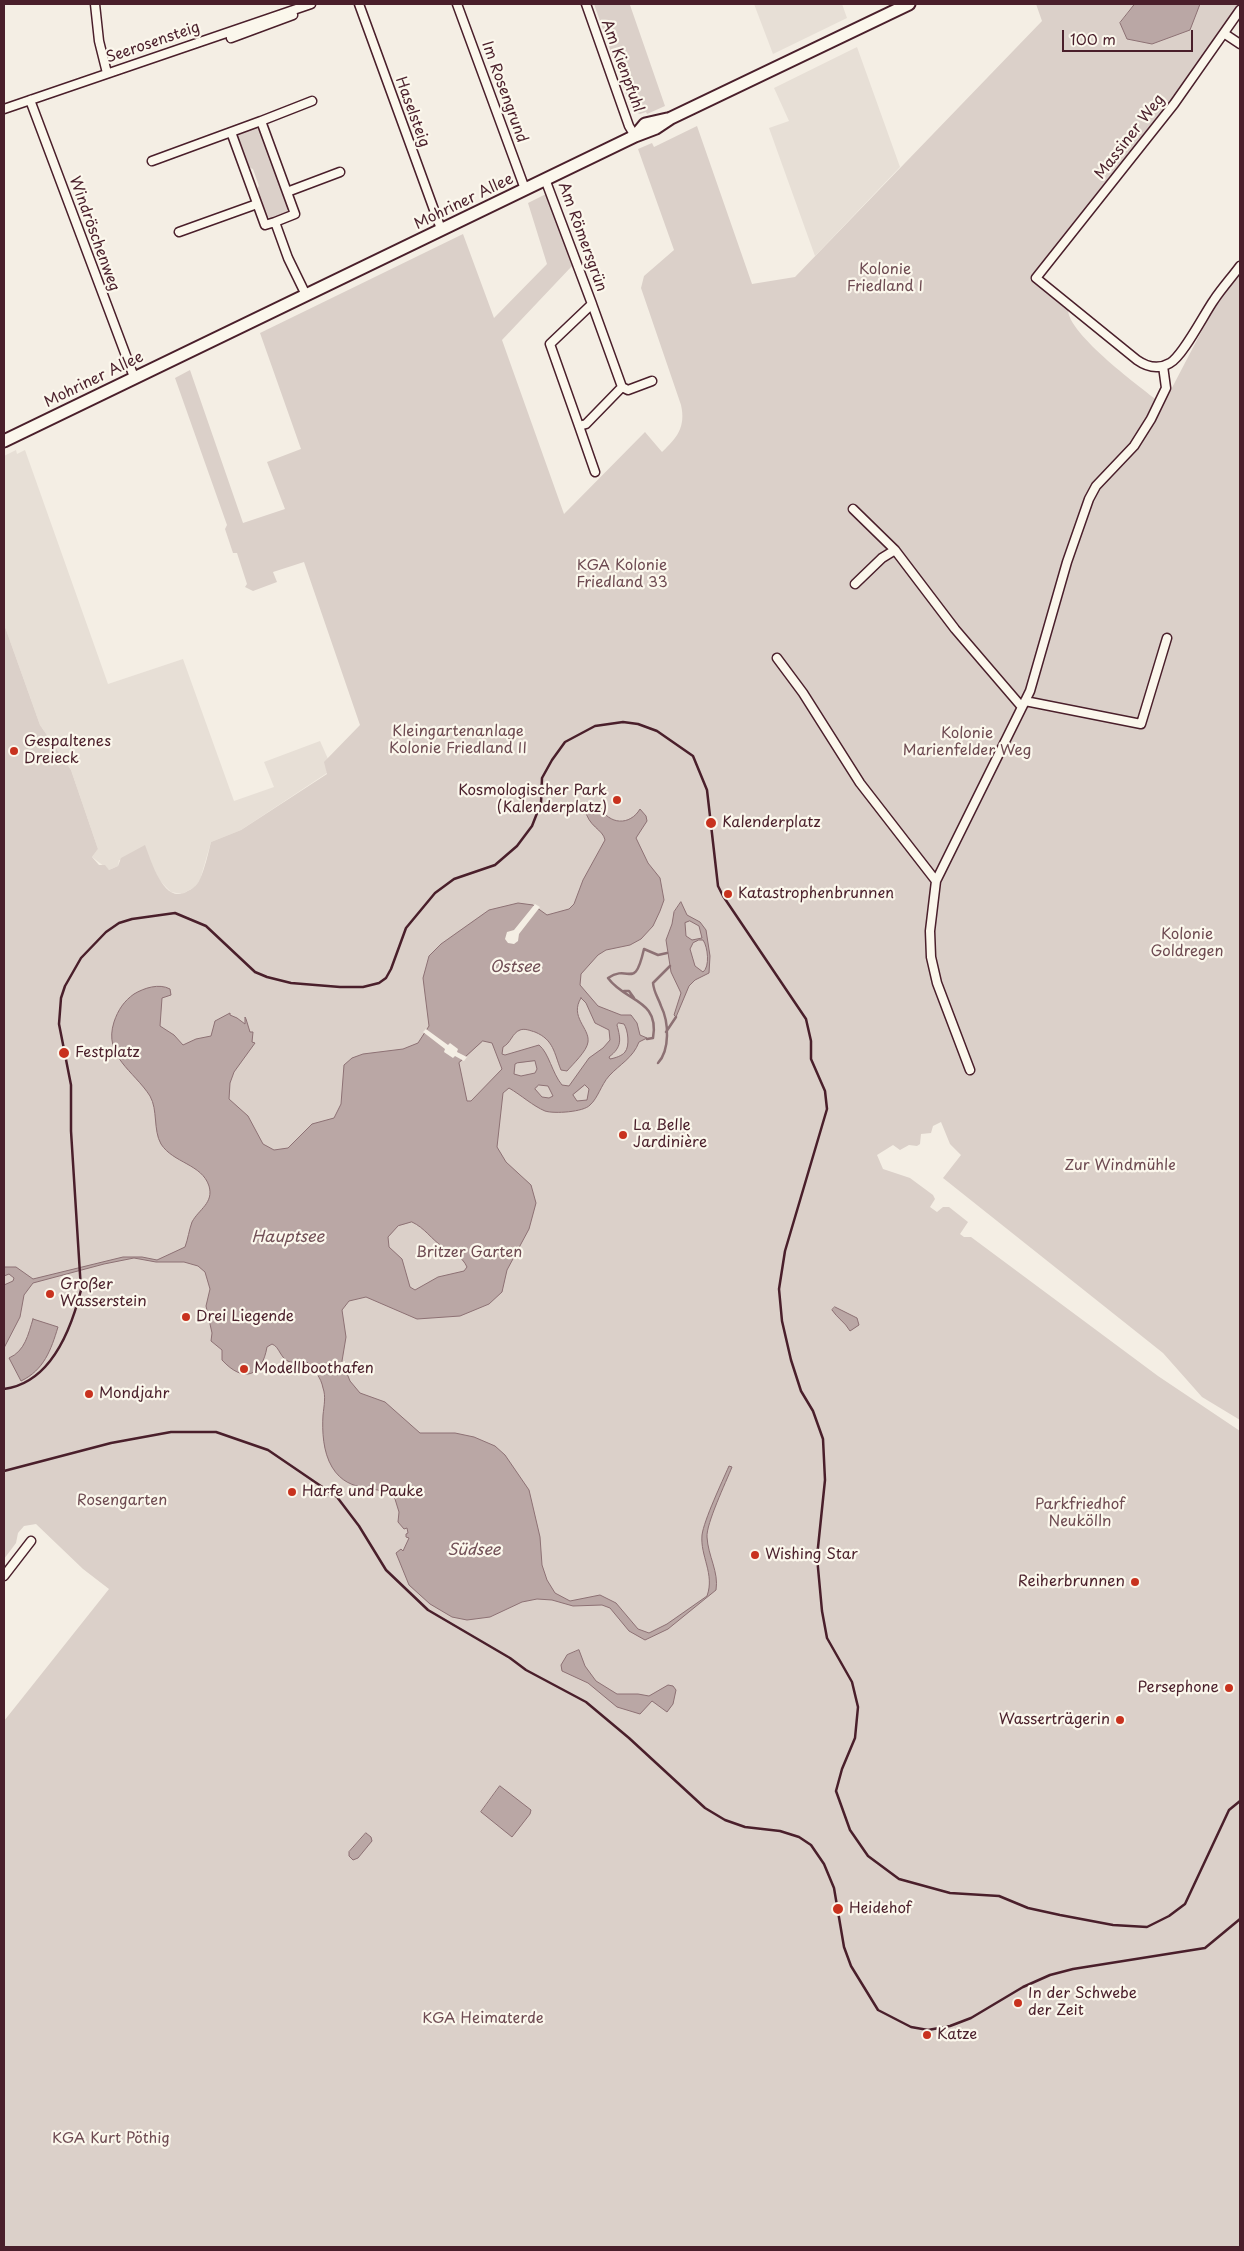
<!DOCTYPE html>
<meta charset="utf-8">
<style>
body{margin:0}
#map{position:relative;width:1244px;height:2251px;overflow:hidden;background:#f4eee4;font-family:"Playpen Sans",sans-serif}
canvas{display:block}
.frame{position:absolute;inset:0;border:5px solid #4a1f2b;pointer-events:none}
.scale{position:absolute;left:1062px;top:30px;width:131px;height:22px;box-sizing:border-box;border:2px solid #4a1f2b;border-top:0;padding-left:6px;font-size:15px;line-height:18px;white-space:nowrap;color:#4a1f2b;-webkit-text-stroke:4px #fbf7ec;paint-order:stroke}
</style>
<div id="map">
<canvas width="1244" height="2251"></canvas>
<div class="frame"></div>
<div class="scale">100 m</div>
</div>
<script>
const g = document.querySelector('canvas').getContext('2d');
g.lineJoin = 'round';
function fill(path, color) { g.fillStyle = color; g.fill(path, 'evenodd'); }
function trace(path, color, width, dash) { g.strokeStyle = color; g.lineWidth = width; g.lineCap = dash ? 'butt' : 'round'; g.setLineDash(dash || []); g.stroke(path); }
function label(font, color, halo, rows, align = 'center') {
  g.font = font + ' "Playpen Sans",sans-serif'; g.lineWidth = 4.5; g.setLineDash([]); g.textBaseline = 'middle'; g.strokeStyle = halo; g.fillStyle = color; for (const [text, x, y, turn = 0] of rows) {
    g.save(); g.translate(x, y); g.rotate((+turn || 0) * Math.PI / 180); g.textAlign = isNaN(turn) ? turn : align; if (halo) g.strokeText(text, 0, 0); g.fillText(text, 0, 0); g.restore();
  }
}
const built = new Path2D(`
 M754,4h88l5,14 -74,36z
 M857,47l43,120 -85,89 -46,-128 20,-7 -15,-33z
 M16,450l1,4 8,-4 83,234 75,-25 51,142 40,-14 -10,-25 56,-21 8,18 -3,3 2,11 -86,57 -30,12 -11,38 -5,7 -13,7 -11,-2 -10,-10 -42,-22 -1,6 -9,4 -17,-13 6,-8 -27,-79 -31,-45 -36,-101v-168z`);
const green = new Path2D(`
 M594,4h39l-3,1 35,101 -18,8 -1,-2 -6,2 -8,-3z
 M1036,4h202l-27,42 -39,52 1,1 -142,179 37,31c-1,25 75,80 95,96l47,-90 30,-42v1147l-38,-23 -39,-44 -220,-175 18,-23 -11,-11 -9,-22 -8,4 -2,7 -10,1 -1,10 -3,2 -8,-1 -9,5 -7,-5 -16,10 6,14 27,9 23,17 2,4 -5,8 7,5 6,-5h6l19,15 -8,12 4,3h7l187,139 82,55v816h-1236v-526l105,-132 -26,-20 -47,-45 -12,2 -6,7 -2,10 -12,16v-935l36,101 31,45 27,79 -6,8 7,8h6l4,5 9,-4 3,-8 24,-13c6,15 18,59 41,47 6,-3 11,-6 14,-13 5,-11 8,-25 11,-37l30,-12 86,-56 -3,-12 36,-37 -56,-163 -31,10 4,10 -24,9 -8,-4 2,-3 -10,-31h-4l-8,-24 2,-4 -52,-147 15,-8 53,153 42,-14 -18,-47 34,-13 -41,-116 203,-99 31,84 53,-54 -19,-61 18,-9 26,72 -70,74 62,174 81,-82 17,20c15,-14 24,-25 19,-47l-40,-117 3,-12 30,-26 -36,-101 14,-6 2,4 43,-21 55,158 43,-7 247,-256z
 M253,129l4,-1 3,4 28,77 -2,5 -14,5 -6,-3 -10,-26 3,-4 -6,-17 -5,-2 -11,-29 3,-5z`);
const water = new Path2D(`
 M1135,4h65l-10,26 -38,14 -25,-5 -7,-16z
 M600,807c9,18 30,19 40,2l6,7 1,5 -11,17 12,25 12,15 4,22 -4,11 -7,15 -12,13 -11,6 -24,5 -8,5 -17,19 -1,11 18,21 23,9h10l6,8 3,12 7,3 -8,4c-6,16 -19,22 -30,34 -8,9 -11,22 -19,29 -6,7 -36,9 -45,6 -12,-5 -24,-16 -36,-23l-6,5 -6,54 9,15 25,23 5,18 -7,26 -22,41 -5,22 -13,12 -29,12 -43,3 -51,-22 -17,4 -7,9 4,27 -4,24 8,20 10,12 25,9 35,31h35l19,4 21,9 10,9 24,35 11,47 2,28 5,15 8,13 15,8 30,-6 16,8 22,26 11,4 18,-9 40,-28c8,-22 -7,-40 -5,-61 2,-15 20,-53 27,-69l3,1c-6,15 -26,57 -25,70 1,19 12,35 9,53l-48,39 -23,11 -16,-9 -19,-23 -8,-3 -29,1 -21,-6 -15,-1 -15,3 -32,15 -23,3 -15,-3 -22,-13 -21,-19 -13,-32 5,-4 2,2 6,-13 -3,-1v-3l2,-1 -1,-5 -3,1 -6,-7 1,-10 -4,-13c-14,-17 -45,-2 -63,-32 -9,-15 -10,-36 -9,-52 1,-9 3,-19 0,-27 -2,-11 -9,-18 -16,-26 -6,-1 -12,1 -17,0 -10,-3 -10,-15 -18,-18l-5,3c-5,29 -23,37 -45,13v-10l-11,-9 1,-8 -6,-27 4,-17 -5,-17 -7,-6 -14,-4h-28l-22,-4 -30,6 -71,19 -9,12 -4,22 -16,31v-63l9,-4 1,-3 -5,-4 -5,2v-9h12l17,12 90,-22h19l15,3 28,-13c3,-8 4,-17 7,-25 7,-13 22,-19 17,-36 -7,-22 -36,-23 -48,-42 -8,-14 -3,-34 -11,-48 -16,-25 -47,-40 -36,-74 4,-12 10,-21 20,-28 10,-6 25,-11 36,-5l1,6 -9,3 -2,28 14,9 9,10 13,-6 15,-3 4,-15 15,-8v2l7,3 8,6v-7l1,2 4,13h3l-1,10 3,1 -21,29 -4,11 -1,16 19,17 15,28 11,6 14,-2 24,-24 22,-6 7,-14 3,-39 8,-7 11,-4 40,-5 15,-6 11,-17 -6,-48 6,-22 12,-12 48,-34 29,-7 15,2 14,10 22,-6 5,-5 9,-24 22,-40c-2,-11 -17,-13 -20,-31zM581,998l5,5 9,20 14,7 1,10 -7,8 -14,10 -20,28 -7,-1c-10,-12 -13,-32 -23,-40l-34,10 -3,-1 1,-7c8,-4 9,-14 17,-17 5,-2 11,1 15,2 19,8 19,21 26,38l6,1c6,-7 20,-20 21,-29 2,-14 -19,-25 -7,-44zM619,1023l5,1c4,6 6,22 1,28 -3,4 -10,6 -15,7l-1,-2c13,-10 12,-17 8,-32zM483,1041l9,2 10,26 -31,32h-4l-8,-38zM535,1061l2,8 -2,4 -14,3 -7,-2 1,-10 2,-1zM539,1085l9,1 5,10 -4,2 -7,-1 -7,-8zM585,1085l4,4 -2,11 -10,1 -4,-6zM412,1222c13,6 19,17 31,25 10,6 19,9 24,20l-3,4 -26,6 -23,13 -5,-3 -8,-28 -13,-12 -1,-10 10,-11z
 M681,902l6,13 13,7 6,8 4,26 -1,17 -14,7 -6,6 -13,31 -2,-2 7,-22 -10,-21 -5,-32 6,-16 2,-12zM690,921l9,5 3,12 -10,2 -6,-4 -1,-13zM699,940h4c5,7 7,27 0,32l-8,-6 -5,-17 3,-6z
 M835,1307l22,11 2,7 -9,6c-5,-9 -13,-13 -18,-21z
 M33,1319l25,8c-7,23 -14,43 -37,54l-12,-23c16,-7 19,-23 24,-39z
 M579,1650l6,16 11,15 21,13h21l11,2 19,-11 5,1 3,4 -3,14 -6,8 -15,-11 -12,13 -23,-7 -29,-24 -26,-12 -1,-6 6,-10z
 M500,1786l31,24 -1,4 -18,23 -31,-25z
 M366,1833l5,4 1,4 -14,17 -5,2 -4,-4v-4z`);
const pier = new Path2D(`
 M535,904l5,3 -21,27 -1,7 -4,3 -6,-1 -3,-4 2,-7 7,-2z
 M426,1029l22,16 2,-2 8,6 -1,3 10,5 -3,4 -9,-5 -2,2 -9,-6 1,-3 -22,-17z
 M345,1361v5l-29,10 -3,-4 7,-4z`);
const stream = new Path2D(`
 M624,991h5l5,7
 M666,1032l10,-15
 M647,1039l6,-1c7,-39 -28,-36 -45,-60 22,-15 26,14 36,-29l14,6 9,-2
 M658,1063c12,-13 11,-41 3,-57 -3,-9 -7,-13 -8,-23l17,-17`);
const minor = new Path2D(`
 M95,4l4,37 8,32
 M359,4l82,225
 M457,4l68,185
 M586,4l43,122 6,10
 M1240,10l-66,94 -138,174 101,82c10,7 21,10 33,3 13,-7 34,-49 44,-63 8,-12 18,-23 26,-34
 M1225,34l15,10
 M231,38l62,-23
 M30,100l104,277
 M4,109l307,-105
 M261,121l51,-20
 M152,161l79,-29
 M545,179l47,125 -42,40 29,82 7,-2 36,-37 -30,-83
 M287,192l53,-20
 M275,222l-10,3 -34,-93 30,-11 34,93 -20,8 13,36 18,37
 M179,232l78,-28
 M622,387l6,3 24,-9
 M579,426l16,46
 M853,509l42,41 60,79 66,77
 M855,584l27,-26 13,-8
 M777,658l26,35 57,90 76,98
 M1025,701l116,23 26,-86
 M970,1070l-33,-87 -6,-26 -1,-26 6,-50 94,-190 37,-129 22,-63 7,-13 38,-40 17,-27 15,-31 -3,-22
 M4,1576l27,-35`);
const secondary = new Path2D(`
 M635,136l10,-12 22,-5
 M4,441l631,-305 21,-8 15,-10 238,-114`);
const rail = new Path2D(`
 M4,1389c46,-6 67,-59 77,-99l-10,-159v-46l-12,-61 2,-26 4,-12 16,-28 25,-26 13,-9 13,-4 43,-6 31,13 49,46 12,5 24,6 49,4h23l16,-4 7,-5 5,-9 15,-41 29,-35 19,-14 41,-14 22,-19 15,-20 9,-23 1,-25 10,-18 13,-18 30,-16 28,-4 15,2 19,7 36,25 14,34 11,96 5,10 83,123 5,22v18l14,32 2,18 -42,142 -6,38 3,32 9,39 10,31 12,20 10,28 2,41 -8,77 5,54 5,27 25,44 6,25 -3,31 -13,31 -6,22 14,39 18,26 31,23 51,14 49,3 29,12 32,7 53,10 34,2 22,-11 16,-12 44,-94 11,-9
 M4,1471l107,-28 60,-11h45l52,18 69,47 22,29 27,44 42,40 82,48 16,12 60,32 43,36 76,70 20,12 20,7 35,4 19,6 12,8 13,19 10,24 10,59 7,19 27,44 33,17 17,3 22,-4 21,-8 52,-31 27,-12 23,-6 132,-21 35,-29`);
const markers = [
 [14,751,5,"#c8321e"],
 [617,800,5,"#c8321e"],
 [711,823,6,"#c8321e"],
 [728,894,5,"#c8321e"],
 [64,1053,6,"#c8321e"],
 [623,1135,5,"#c8321e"],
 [50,1294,5,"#c8321e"],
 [186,1317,5,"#c8321e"],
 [244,1369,5,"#c8321e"],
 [89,1394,5,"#c8321e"],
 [292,1492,5,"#c8321e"],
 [755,1555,5,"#c8321e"],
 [1135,1582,5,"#c8321e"],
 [1229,1688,5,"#c8321e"],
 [1120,1720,5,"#c8321e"],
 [838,1909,6,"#c8321e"],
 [1018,2003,5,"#c8321e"],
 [927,2035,5,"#c8321e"]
];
const streetNames = [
 ["Seerosensteig",153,43,-19],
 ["Am Kienpfuhl",622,66,70],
 ["Im Rosengrund",504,92,70],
 ["Haselsteig",412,112,70],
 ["Massiner Weg",1130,137,-52],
 ["Mohriner Allee",464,202,-26],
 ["Windröschenweg",94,234,70],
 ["Am Römersgrün",582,237,70],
 ["Mohriner Allee",94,380,-26]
];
const parkNames = [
 ["Kolonie",885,270],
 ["Friedland I",885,287],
 ["KGA Kolonie",622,566],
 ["Friedland 33",622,583],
 ["Kleingartenanlage",458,732],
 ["Kolonie Friedland II",458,749],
 ["Kolonie",967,734],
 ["Marienfelder Weg",967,751],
 ["Kolonie",1187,935],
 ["Goldregen",1187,952],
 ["Zur Windmühle",1120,1166],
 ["Britzer Garten",469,1253],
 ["Rosengarten",122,1501],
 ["Parkfriedhof",1080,1505],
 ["Neukölln",1080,1522],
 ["KGA Heimaterde",483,2019],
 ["KGA Kurt Pöthig",111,2139]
];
const poiNames = [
 ["Gespaltenes",24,742],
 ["Dreieck",24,759],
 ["Kosmologischer Park",607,791,"right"],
 ["(Kalenderplatz)",607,808,"right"],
 ["Kalenderplatz",722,823],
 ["Katastrophenbrunnen",738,894],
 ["Festplatz",75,1053],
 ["La Belle",633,1126],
 ["Jardinière",633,1143],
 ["Großer",60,1285],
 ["Wasserstein",60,1302],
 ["Drei Liegende",196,1317],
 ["Modellboothafen",254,1369],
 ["Mondjahr",99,1394],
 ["Harfe und Pauke",302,1492],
 ["Wishing Star",765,1555],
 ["Reiherbrunnen",1125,1582,"right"],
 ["Persephone",1219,1688,"right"],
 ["Wasserträgerin",1110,1720,"right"],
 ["Heidehof",849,1909],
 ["In der Schwebe",1028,1994],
 ["der Zeit",1028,2011],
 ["Katze",937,2035]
];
const waterNames = [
 ["Ostsee",515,968],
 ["Hauptsee",288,1238],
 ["Südsee",474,1551]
];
fill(built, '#e7dfd6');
fill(green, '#dbd0c9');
fill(water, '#baa7a5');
trace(water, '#8d7174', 1);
fill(pier, '#f4eee4');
trace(stream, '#8d7174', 2.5);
trace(minor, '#4a1f2b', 11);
trace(secondary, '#4a1f2b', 15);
trace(minor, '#fbf7ec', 8);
trace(secondary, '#fbf7ec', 11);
trace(rail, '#4a1f2b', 2.5);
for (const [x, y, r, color] of markers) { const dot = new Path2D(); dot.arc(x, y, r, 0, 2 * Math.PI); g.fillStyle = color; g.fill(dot); trace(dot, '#fbf7ec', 2); }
label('15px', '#4a1f2b', '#fbf7ec', streetNames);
label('15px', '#6e4b52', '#fbf7ec', parkNames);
label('15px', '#4a1f2b', '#fbf7ec', poiNames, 'left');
label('italic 16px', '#714f56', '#fbf7ec', waterNames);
</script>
